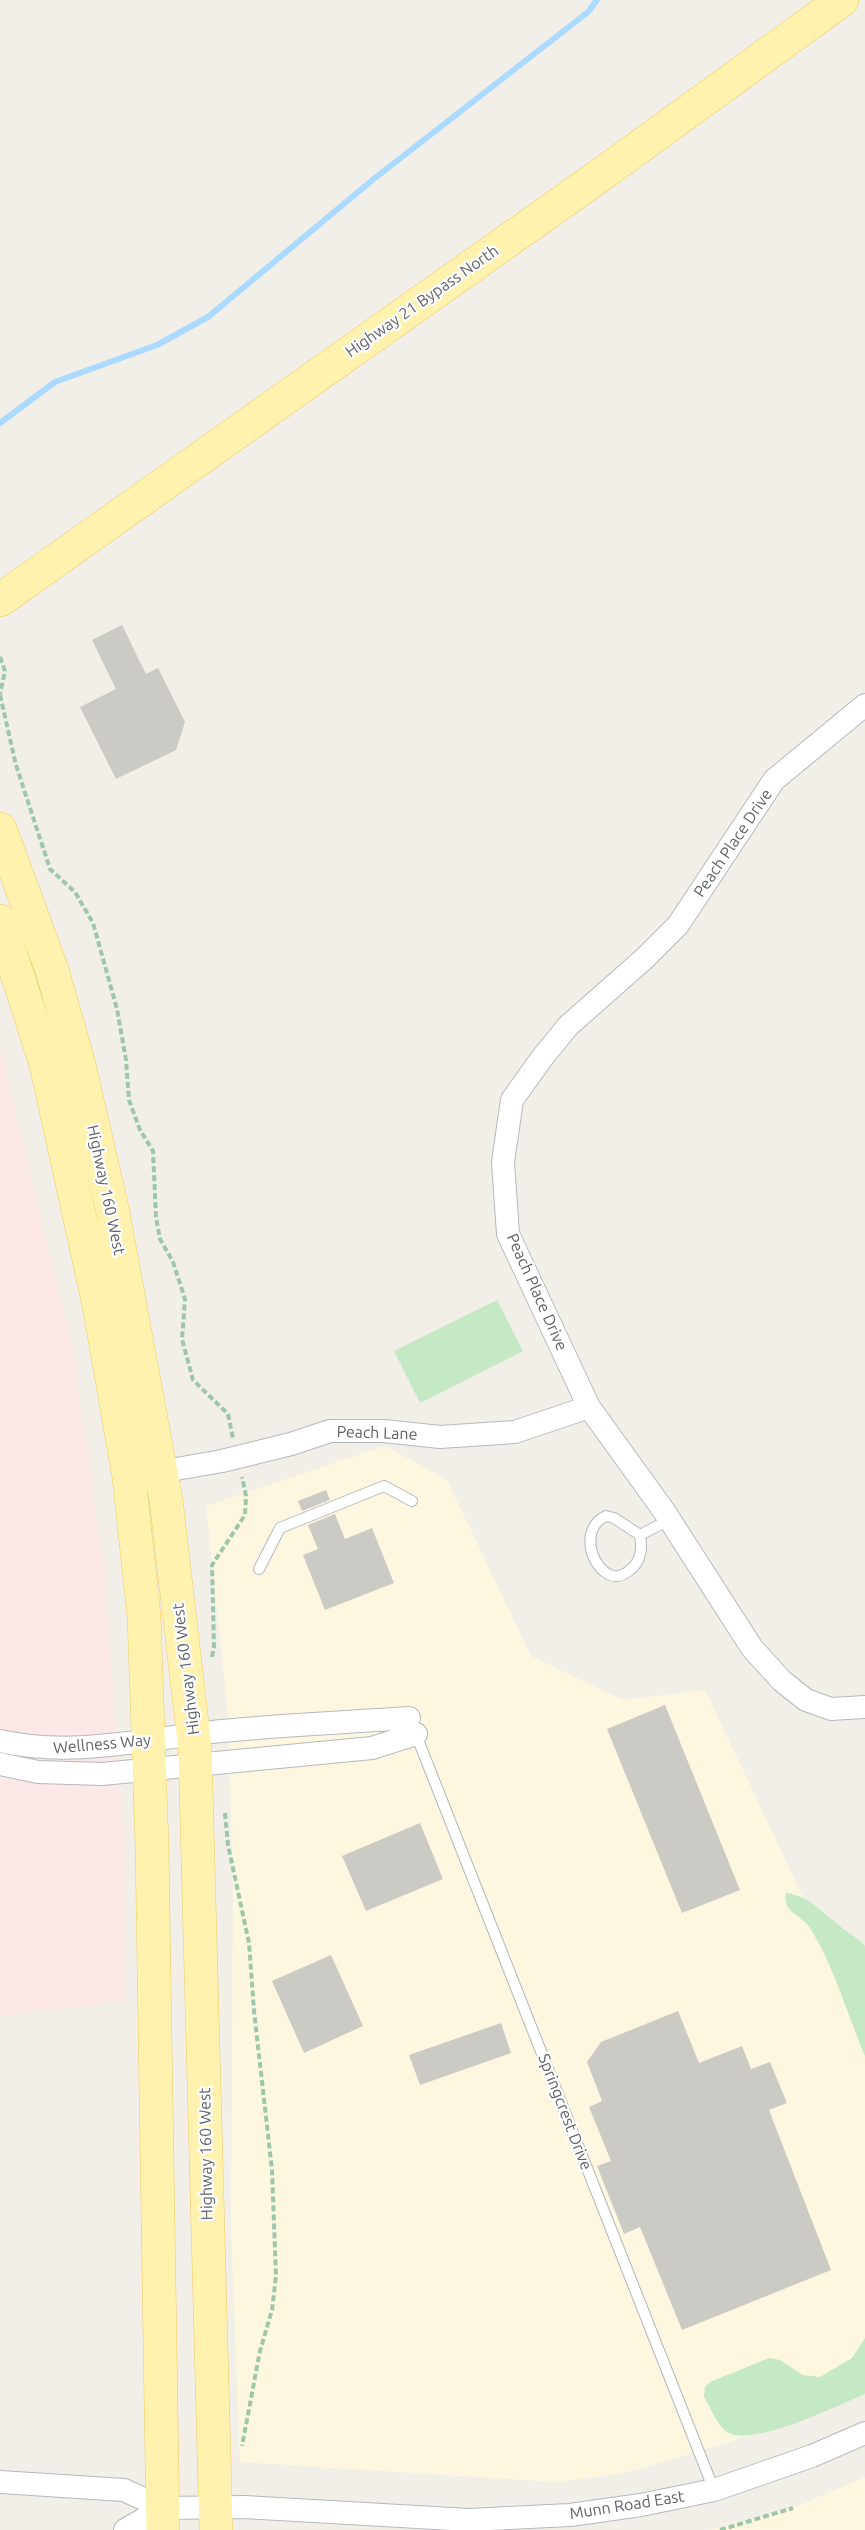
<!DOCTYPE html>
<style>
body{margin:0}
canvas{display:block;background:#f1efe8}
</style>
<canvas width="865" height="2530"></canvas>
<script>
const g = document.querySelector('canvas').getContext('2d');
g.lineJoin = 'round';
function fill(path, color) { g.fillStyle = color; g.fill(path, 'evenodd'); }
function trace(path, color, width, dash) { g.strokeStyle = color; g.lineWidth = width; g.lineCap = dash ? 'butt' : 'round'; g.setLineDash(dash || []); g.stroke(path); }
function label(font, color, halo, rows, align = 'center') {
  g.font = font + ' Ubuntu,sans-serif'; g.lineWidth = 4.5; g.setLineDash([]); g.textBaseline = 'middle'; g.strokeStyle = halo; g.fillStyle = color; for (const [text, x, y, turn = 0] of rows) {
    g.save(); g.translate(x, y); g.rotate((+turn || 0) * Math.PI / 180); g.textAlign = isNaN(turn) ? turn : align; if (halo) g.strokeText(text, 0, 0); g.fillText(text, 0, 0); g.restore();
  }
}
const commercial = new Path2D(`
 M385,1446l62,34 84,176 92,44 82,-10 160,338v366l-43,19 -148,46 -55,15 -63,8 -316,-20 -9,-234 2,-333 -5,-181 -22,-208z
 M865,2477v53h-155l83,-22z`);
const medical = new Path2D(`
 M0,1047l73,303 31,218 20,273 1,160 -125,15z`);
const green = new Path2D(`
 M497,1300l26,51 -103,52 -26,-52z
 M786,1893c25,4 30,15 49,29 10,9 21,14 30,24v110c-17,-40 -32,-92 -55,-128 -9,-14 -28,-15 -24,-35z
 M865,2338v56c-27,12 -107,50 -134,40 -12,-4 -21,-27 -27,-37l1,-10 5,-5 59,-24 11,2 23,15 17,2 32,-19z`);
const stream = new Path2D(`
 M0,423l55,-41 102,-37 51,-28 167,-139 213,-166 9,-12`);
const building = new Path2D(`
 M122,625l24,49 12,-6 27,54 -9,28 -60,29 -36,-72 36,-18 -24,-49z
 M326,1490l4,10 -28,11 -4,-10z
 M335,1514l10,25 27,-11 22,55 -69,27 -22,-55 15,-6 -10,-24z
 M665,1705l75,185 -58,23 -75,-184z
 M420,1823l23,56 -77,32 -24,-55z
 M331,1955l32,71 -59,27 -32,-72z
 M678,2011l21,52 43,-17 9,23 19,-7 17,41 -18,7 62,160 -149,60 -42,-103 -16,7 -27,-68 14,-5 -22,-54 13,-6 -15,-39 14,-20z
 M501,2023l10,30 -91,32 -11,-30z`);
const path = new Path2D(`
 M0,657l5,14 -5,23
 M0,695l16,70 34,104 25,23 18,31 24,86 9,51 3,40 11,30 13,21 3,66 4,22 13,23 12,37 -3,40 11,41 35,34 5,24
 M212,1657l2,-11 -2,-81 33,-50 1,-19 -4,-19
 M225,1813l3,32 21,98 5,68 18,159 4,106 -4,34 -12,41 -18,95
 M720,2530l73,-22`);
const lane = new Path2D(`
 M640,1535c1,6 2,13 0,19 -2,12 -19,28 -32,20 -20,-12 -26,-47 -2,-58l8,2 26,17 29,-15
 M259,1569l21,-41 104,-42 28,15
 M415,1732l299,758`);
const street = new Path2D(`
 M865,705l-91,75 -96,145 -33,33 -77,68 -26,32 -30,42 -9,62 5,72 81,173 75,104 88,137 30,33 24,19 25,9 34,-2
 M148,1474l74,-13 69,-17 39,-13h54l56,6 75,-5 74,-25
 M0,1741c74,17 148,-3 222,-10 62,-6 125,-9 187,-13
 M0,1764l38,8 64,2 270,-26 44,-14
 M0,2482l124,8 39,18 81,-1 225,13 101,-5 71,-10 73,-15 98,-34 53,-23
 M125,2530l38,-22`);
const primary = new Path2D(`
 M0,600l602,-426 240,-174
 M0,829l52,141 26,91 34,147 54,292 29,249 21,781
 M0,921l46,143 53,241 30,172 15,139 8,230 11,684`);
const streetNames = [
 ["Highway 21 Bypass North",422,301,-35],
 ["Peach Place Drive",733,843,-56],
 ["Highway 160 West",106,1190,78],
 ["Peach Place Drive",537,1292,66],
 ["Peach Lane",377,1433,2],
 ["Highway 160 West",186,1669,-97],
 ["Wellness Way",102,1744,-5],
 ["Springcrest Drive",565,2112,69],
 ["Highway 160 West",206,2154,-91],
 ["Munn Road East",627,2505,-9]
];
fill(commercial, '#fef7e0');
fill(medical, '#fce8e6');
fill(green, '#c5e8c5');
trace(stream, '#aadaff', 6);
fill(building, '#cccac5');
trace(lane, '#b5b8bc', 12);
trace(street, '#b5b8bc', 24);
trace(primary, '#f2c960', 34);
trace(path, '#9cc7a9', 4, [6, 3]);
trace(lane, '#fff', 10);
trace(street, '#fff', 22);
trace(primary, '#fff2af', 33);
label('16px', '#5f6368', '#fff', streetNames);
</script>
